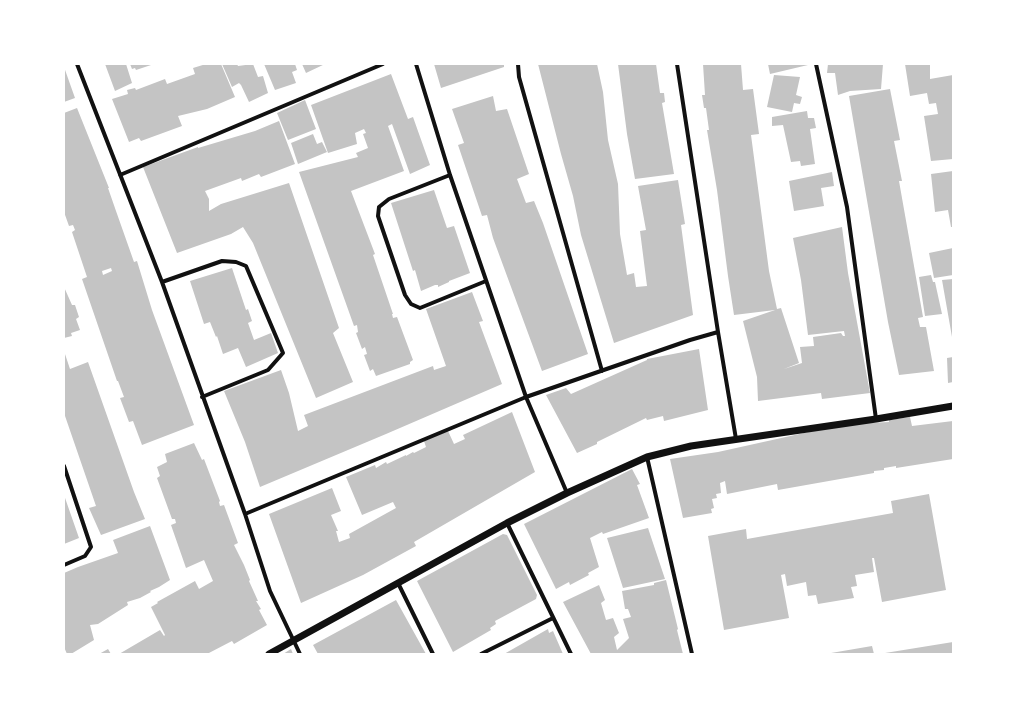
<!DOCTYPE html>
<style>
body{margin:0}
#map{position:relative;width:1017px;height:718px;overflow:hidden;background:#fff;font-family:Poppins,sans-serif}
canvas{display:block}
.frame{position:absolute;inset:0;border:65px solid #fff;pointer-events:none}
</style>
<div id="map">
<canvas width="1017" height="718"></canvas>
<div class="frame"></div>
</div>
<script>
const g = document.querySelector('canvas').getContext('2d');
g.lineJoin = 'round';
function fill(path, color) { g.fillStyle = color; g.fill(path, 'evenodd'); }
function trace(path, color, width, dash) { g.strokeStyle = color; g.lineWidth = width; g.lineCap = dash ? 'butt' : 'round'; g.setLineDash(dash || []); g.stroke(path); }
const building = new Path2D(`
 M105,64h21l6,19 -17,8z
 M130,64h24l-18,6 -1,-2 -3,1z
 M206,64h15l14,33 -28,12 -29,7 4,10 -41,15 -2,-3 -10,4 -17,-43 16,-5 -1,-4 8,-2 1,2 29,-11 2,5 28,-10 -2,-6z
 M222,64h15l1,2 15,-2 5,13 5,-1 5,17 -19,9 -8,-17 -2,-2 -7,4z
 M264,64h31l2,6 -5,2 4,11 -21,7z
 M302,64h23l-19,9z
 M434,64h70v3l-63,21z
 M538,64h59l6,28 5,48 10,44 2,50 7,41 7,-2 2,14 11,-1 -7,-55 6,-1 -8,-44 40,-6 7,44 -4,1 12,90 -79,28 -33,-108 -8,-39 -12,-42z
 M618,64h38l4,29h4l1,9 -3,1 12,71 -39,5 -8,-45z
 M703,64h38l2,26 10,-1 6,45 -8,1 18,136 8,38 4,-1 18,55 -15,6 18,-6 -2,-16 14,-1 -1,-9 28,-4 2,3h2l-1,-5 -36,4 -7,-55 -8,-42 49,-11 6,46 22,120 -48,6 -1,-6 -63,8 -1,-24 -14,-56 32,-11 -41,5 -6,-39 -11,-86 -10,-60h2l-3,-22h-2l-2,-13h3z
 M768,64h40v1l-38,9z
 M828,64h55l-2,25 -31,2 -12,4 -3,-22h-8z
 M905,64h25v15l23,-4v84l-22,2 -7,-45 14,-2 -2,-11 -7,1 -2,-11 -17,3z
 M64,67l11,31 -11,4z
 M391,74l17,45 5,-2 17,48 -20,9 -18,-50 -4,2 16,45 -53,20 24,63 -2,1 20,59h-1l1,4 4,-1 16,43 -3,2v2l-34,12 -3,-7 -3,2 -6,-16 3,-1 -2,-7 -3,2 -6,-16 2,-1 -1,-7 -3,1 -55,-154 59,-15 -2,-4 12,-5 -5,-14 3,-1 -2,-4 -9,4 2,11 -29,9 -17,-48z
 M774,75l26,2 -4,18 6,2 -2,7 -6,-1 -2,9 -25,-5z
 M890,89l10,51 -6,1 8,40h-3l24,136 -5,1 2,9h6l8,44 -35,4 -11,-53 -39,-226z
 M493,96l3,15 11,-2 22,65 -12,5 9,24 8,-2 9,22 45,131 -46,17 -49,-133 -6,-23 -5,1 -24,-71 6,-2 -12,-34z
 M305,100l11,29 -28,11 -11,-27z
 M77,108l32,80h-1l8,23 18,51 3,-1 15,49 42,115 -52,20 -9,-24 -4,1 -9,-24 4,-1 -6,-16h-1l-35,-102 5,-2 -15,-45 3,-2 -2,-5 -4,1 -5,-14v-99zM111,268l1,3 -9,4 -1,-4z
 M807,111l1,7h6l2,10 -6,1 5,35 -14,2 -1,-5 -9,1 -8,-37 -11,1v-9z
 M279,121l16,43 -34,13 -2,-3 -17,7 -1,-3 -36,13 4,8v12l12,-7 68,-21 50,145 -6,5 20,49 -37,16 -63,-155 -10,-16 -12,7 -54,19 -34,-86 55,-20v1l57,-17z
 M313,134l4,10 5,-2 5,10 -29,12 -7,-21z
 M953,171v56h-2l-3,-17 -13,2 -4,-38z
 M832,172l2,14 -13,2 3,18 -30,5 -5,-30z
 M434,190l13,38 7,-2 16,47 -21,8v1l-11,5v-2h-3l-14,6 -6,-21 -2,1 -22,-68z
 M953,248v27l-19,3 -5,-25z
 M232,268l14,42 2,-1 4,12 -4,2 6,17 17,-7 7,20 -32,14 -8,-19 -15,6 -6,-18 -1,1 -6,-15 -6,2 -14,-43z
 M931,275l2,7h2l7,32 -17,2 -6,-39z
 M953,279v58h-1l-10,-57z
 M64,287l8,18h3l4,12 -3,2 4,11 -9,3 1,3 -8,2z
 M472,292l11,29 -4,1 23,62 -116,50 -126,53 -15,-45 -21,-51 57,-21 8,23 9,38 10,-5 -4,-11 129,-49 1,4 12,-4 -20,-57z
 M699,349l9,61 -44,11 -1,-5 -16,4 -1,-2 -49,24v2l-20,9 -31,-58 20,-7 5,6 76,-34v-1z
 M64,351l6,18 18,-7 46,130 11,27 -44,16 -12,-27 7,-2 -32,-93z
 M953,357v25l-5,1 -1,-25z
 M512,412l23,60 -121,70 2,4 -53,29 -62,28 -32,-89 63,-26 9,23 -10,4 7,16h-2l3,11 11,-4 -1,-4 47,-26 -3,-6 -31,13 -16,-38 29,-12 1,3 10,-6 1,2 19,-9v1l7,-4 1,1 12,-6 -2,-6 24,-10 6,13 11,-5 -2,-4z
 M910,417l2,9 41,-5v38l-57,9v-2l-12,2v2l-10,1v2l-96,17 -1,-6 -50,10 -2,-13 -5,2 1,10 -5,1 1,4 -5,1 2,9 -3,1 1,4 -29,5 -13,-59 48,-7 104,-23 46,-6 21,-1v-2z
 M194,443l8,17 2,-1 16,42 -1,1 1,4 4,-1 14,38 -4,2 10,20 6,15 -1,1 9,20h-2l5,8 -2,1 8,15 -33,19 -2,-3 -25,13h-88l41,-24 4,6 1,-1 -14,-28 7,-4 -1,-1 38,-21 4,8 14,-8 -9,-21 -18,8 -15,-43 5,-2 -1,-4h-3l-15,-41 3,-2 -3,-9 10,-5 -2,-8z
 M632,469l8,15 -3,1 12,33 -46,16 -1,-2 -12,6 9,29 -11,6 1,2 -19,10 -1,-3 -13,7 -32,-65z
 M929,494l17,96 -64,12 -8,-44h-2l2,14 -19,3 2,11 -6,1 3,11 -36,6 -2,-9 -8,1 -2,-14 -19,4 -2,-12 -4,1 8,43 -65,12 -16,-94 38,-7 1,10 146,-26 -2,-12z
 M64,495l15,43 -15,6z
 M150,526l20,54 -11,7 -9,4 1,1 -11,6 -13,4 1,3 -30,19 -8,1 4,15 -23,14h-4l-3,-7v-74l14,-6 40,-14 -5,-13z
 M648,528l17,51 -42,9 -16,-50z
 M503,534l4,1 30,60 -1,4 -41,22 1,3 -6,4 1,2 -38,22 -36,-71z
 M666,580l12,49 -1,1 6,24h-92l-28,-52 36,-17 6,15 -4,3 5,17 7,-2 6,15 -5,4 3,13 12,-12 -6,-19 8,-2 -3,-8h-3l-3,-18 32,-6v-2z
 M396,600l30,54h-108l-5,-9z
 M548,629l1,4 4,-2 10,23h-59z
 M953,642v12h-68v-1z
 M872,646l2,8h-42l-1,-1z
 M108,649l3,5h-12z
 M291,649l2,5h-10z`);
const minor = new Path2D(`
 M77,64l85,218 83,232 25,77 30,63
 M416,64l34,111 76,222 41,96
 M518,64l1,13 83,294
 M677,64l41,268 18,107
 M816,64l31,143 29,212
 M120,175l263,-111
 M450,175l-61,24 -10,8 -1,9 27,79 6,9 9,4 66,-27
 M162,282l60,-21 14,1 10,4 37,87 -15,17 -66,27
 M647,457l45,197
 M64,466l27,81 -6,9 -21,9
 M245,514l281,-117 164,-57 28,-8
 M507,523l64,131
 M398,583l35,71
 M481,654l72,-36`);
const tertiary = new Path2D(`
 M269,654l238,-131 60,-30 80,-36 44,-11 185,-27 77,-13`);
fill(building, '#c4c4c4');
trace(minor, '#111', 4);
trace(tertiary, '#111', 7);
</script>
